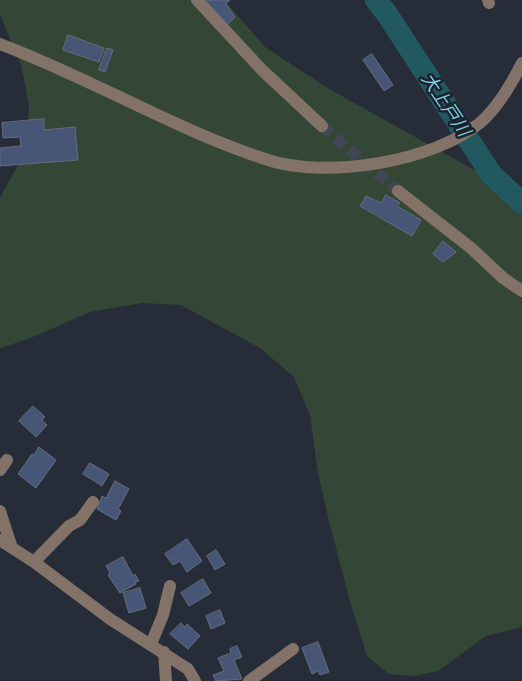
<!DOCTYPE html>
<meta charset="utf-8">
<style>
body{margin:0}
canvas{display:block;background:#272c39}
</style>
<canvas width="522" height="681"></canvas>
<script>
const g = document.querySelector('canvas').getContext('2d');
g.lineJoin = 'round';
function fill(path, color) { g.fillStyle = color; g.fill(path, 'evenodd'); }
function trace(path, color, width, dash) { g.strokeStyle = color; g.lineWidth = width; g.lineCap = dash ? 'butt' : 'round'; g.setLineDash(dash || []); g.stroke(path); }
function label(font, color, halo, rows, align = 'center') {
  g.font = font + ' Merriweather,"Noto Sans JP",serif'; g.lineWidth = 5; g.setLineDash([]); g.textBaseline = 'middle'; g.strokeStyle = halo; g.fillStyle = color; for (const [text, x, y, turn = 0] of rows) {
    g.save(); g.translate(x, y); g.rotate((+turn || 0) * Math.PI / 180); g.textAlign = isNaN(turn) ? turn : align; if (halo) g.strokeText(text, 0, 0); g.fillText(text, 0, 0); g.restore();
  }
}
const green = new Path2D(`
 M0,0h224l41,47 64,42 176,98 17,14v426l-36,9 -48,35 -24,5 -25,-2 -22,-18 -18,-58 -20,-77 -11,-48 -8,-58 -16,-38 -34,-29 -79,-43 -39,-2 -52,9 -62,27 -28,9v-150l18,-33 9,-26 2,-33 -8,-42 -21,-49z`);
const river = new Path2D(`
 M376,0l11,14 104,160 31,29`);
const building = new Path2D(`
 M203,0h27l-4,4 9,13 -9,9z
 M68,35l36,13 -5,14 -36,-12z
 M107,48l6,2 -8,22 -6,-2z
 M372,54l21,31 -9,6 -21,-31z
 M44,119v11l31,-3 3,33 -78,6v-18l21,-2 -1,-9 -17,1 -1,-15z
 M386,195l14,8 -3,3 24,14 -9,16 -52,-30 6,-10 15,7z
 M443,241l13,11 -13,10 -10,-8z
 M33,406l12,11 -3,3 5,5 -11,12 -17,-16z
 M39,447l17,13 -20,28 -18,-14 14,-20 2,1z
 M90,463l19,11 -7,12 -19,-12z
 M115,481l14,8 -11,20 3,2 -5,9 -19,-11 5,-13 4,2z
 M187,539l15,22 -15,11 -7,-11 -7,4 -8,-11z
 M216,550l9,14 -10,6 -8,-14z
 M123,557l10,19 2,-2 4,7 -4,1 1,2 -16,9 -12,-18 2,-2 -4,-7z
 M203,579l8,14 -22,13 -8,-13z
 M140,588l6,20 -17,5 -6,-20z
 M220,610l5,13 -14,6 -5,-13z
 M181,623l4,4 2,-3 13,12 -12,13 -18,-15z
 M318,642l11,30 -9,3 -2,-4 -6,3 -10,-26z
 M237,646l5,11 -8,3 8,19 -26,2 -3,-6 11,-4 -6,-13 13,-5 -1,-4z`);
const minorTunnel = new Path2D(`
 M322,126l76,65`);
const minor = new Path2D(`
 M197,0l65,70 60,56
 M488,0l1,3
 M0,44c91,34 175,86 268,116 58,19 166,2 213,-38 17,-15 31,-39 41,-59
 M398,191l73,57 32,30 19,13
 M0,470l7,-10
 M0,511l12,37
 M0,540l34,22 76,57 78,50 7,12
 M34,562l35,-36 11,-6 13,-18
 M151,644l12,-29 7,-29
 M164,652l2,29
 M249,681l44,-32`);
const waterNames = [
 ["大上戸川",445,105,56]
];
fill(green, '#344737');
trace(river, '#225961', 22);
fill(building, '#475577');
trace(building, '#656c7b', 1);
trace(minorTunnel, '#424653', 12, [12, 6]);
trace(minor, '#837268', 12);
label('italic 18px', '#79d3e2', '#1d222f', waterNames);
</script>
